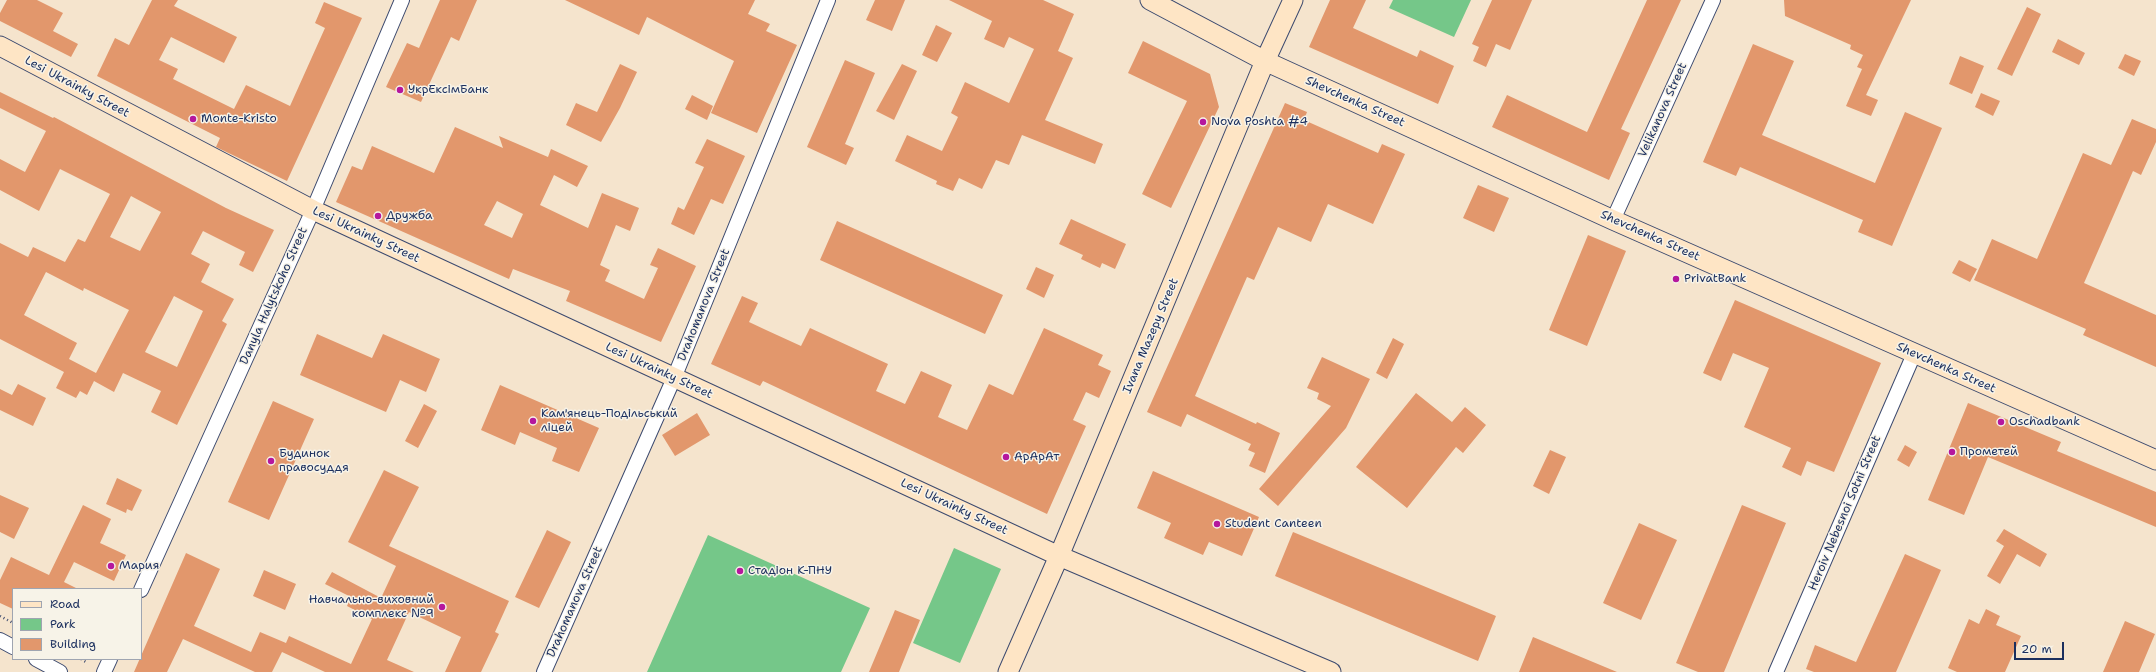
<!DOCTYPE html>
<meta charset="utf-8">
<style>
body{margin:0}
#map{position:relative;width:2156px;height:672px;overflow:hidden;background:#f5e4cd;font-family:"Shantell Sans",sans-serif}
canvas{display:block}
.legend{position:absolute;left:12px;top:588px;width:130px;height:72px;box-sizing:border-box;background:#f7f3e8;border:1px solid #9fa5b1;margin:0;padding:5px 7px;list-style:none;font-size:12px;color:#1b2f5e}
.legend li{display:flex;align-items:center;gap:8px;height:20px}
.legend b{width:20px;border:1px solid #9fa5b1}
.scale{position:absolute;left:2014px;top:642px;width:50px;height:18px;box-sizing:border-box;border:2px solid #1b2f5e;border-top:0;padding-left:5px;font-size:12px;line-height:14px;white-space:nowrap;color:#1b2f5e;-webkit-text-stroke:3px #f7f3e8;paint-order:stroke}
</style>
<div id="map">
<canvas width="2156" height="672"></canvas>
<ul class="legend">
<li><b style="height:5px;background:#fee5c5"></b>Road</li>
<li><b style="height:11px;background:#75c789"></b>Park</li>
<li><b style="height:11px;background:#e2976c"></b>Building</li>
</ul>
<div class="scale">20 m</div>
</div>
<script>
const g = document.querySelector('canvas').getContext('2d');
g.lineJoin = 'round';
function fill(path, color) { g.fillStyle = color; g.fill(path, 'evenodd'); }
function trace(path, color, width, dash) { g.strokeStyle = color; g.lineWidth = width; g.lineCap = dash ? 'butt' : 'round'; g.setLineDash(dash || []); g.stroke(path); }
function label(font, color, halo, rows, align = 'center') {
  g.font = font + ' "Shantell Sans",sans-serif'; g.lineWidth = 3; g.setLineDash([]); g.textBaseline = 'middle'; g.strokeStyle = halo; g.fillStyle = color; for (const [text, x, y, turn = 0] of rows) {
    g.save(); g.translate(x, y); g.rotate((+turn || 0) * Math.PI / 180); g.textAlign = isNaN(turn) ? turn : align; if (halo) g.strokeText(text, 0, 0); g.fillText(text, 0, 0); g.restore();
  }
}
const green = new Path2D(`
 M1393,0h78l-17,37 -65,-29z
 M708,535l162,73 -29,64h-194z
 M954,548l47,21 -41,94 -47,-20z`);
const building = new Path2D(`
 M7,0h30l26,13 -10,18 25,13 -7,13 -71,-36v-8z
 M152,0h26l-4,6 63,31 -13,26 -53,-26 -12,23 19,9 -5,10 61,30 12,-24 44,21 35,-78 -10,-5 9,-21 38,16 -75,163 -71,-34 4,-9 -123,-62 18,-38 14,7z
 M440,0h37l-18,41 -8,-4 -30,65 -35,-15 21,-44 12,5z
 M565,0h190l-7,14 22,10 -4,7 31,14 -40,88 -46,-20 23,-52 -87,-44 -8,18z
 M875,0h30l-13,31 -26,-11z
 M949,0h94l31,14 -16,37 15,7 -28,62 58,24 -8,20 -73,-29 -13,30 -13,-5 -14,29 -23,-11 -6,13 -17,-7 1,-3 -42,-20 12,-26 35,16 16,-34 -7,-4 14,-31 44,21 25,-54 -25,-12 -5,11 -20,-9 8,-18z
 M1330,0h36l-13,28 64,29 3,-7 34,16 -16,38 -129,-57z
 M1492,0h40l-22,50 -14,-6 -10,23 -13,-6 6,-14 -7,-3z
 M1647,0h34l-60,129 9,4 -21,47 -117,-53 15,-32 80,37z
 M1784,0h127l-45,95 12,5 -7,16 -25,-10 16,-37 -5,-2 6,-12 -13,-6 1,-4 -66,-29z
 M2027,7l14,7 -29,62 -15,-7z
 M936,25l16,8 -15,29 -15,-7z
 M2058,39l27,14 -6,12 -27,-13z
 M1143,41l67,33 9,33 -48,101 -29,-14 45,-93 -59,-28z
 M1753,44l41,17 -32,74 113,48 30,-71 37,16 -50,118 -34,-14 5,-12 -123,-53 -4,9 -33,-14z
 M2125,54l16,7 -7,15 -16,-8z
 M1960,56l24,10 -12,28 -23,-10z
 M845,60l30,13 -30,71 9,4 -8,17 -39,-18z
 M620,64l17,8 -17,36 -19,34 -35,-17 10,-22 21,9z
 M902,64l15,7 -23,49 -18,-9z
 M0,92l53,26 1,-1 172,91 48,22 -21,42 -14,-7 6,-13 -42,-21 -12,23 19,10 -9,18 33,17 -12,22 5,3 -50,101 -26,-13 10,-21 -38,-18 -9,19 -20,-11 -7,14 -7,-4 -4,7 -20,-10 8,-16 -64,-33v-96l28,14 5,-10 32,15 13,-23 7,3 25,-48 -50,-25 -21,42 -39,-21v-31l25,13 21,-41 -46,-23zM131,196l30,16 -21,39 -30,-14zM46,272l37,19 1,-3 45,22 -33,63 -27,-14 8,-16 -53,-28zM174,296l29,15 -26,56 -32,-15z
 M1981,93l19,8 -7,15 -18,-9z
 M692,95l21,11 -6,14 -22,-11z
 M1285,103l22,9 -3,8 74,33 4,-9 23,10 -32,70 -45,-20 -17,38 -33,-15 -24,53 -7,-3 -52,119 61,28 1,-2 23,11 -15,40 -16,-7 6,-13 -7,-3 3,-6 -64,-30 -6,13 -34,-15z
 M2132,119l24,10v13l-15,33 -8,-4 -49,112 72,32v52l-73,-32 3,-6 -112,-49 18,-41 45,20 46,-106 28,12z
 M455,127l48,21 -4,-12 49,21 3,-8 37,17 -11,21 -23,-12 -14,30 48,23 14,-35 37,15 -9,23 -14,-6 -16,40 10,5 -5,11 39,18 14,-31 -8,-3 8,-17 38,18 -35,76 -95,-41 4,-10 -57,-22 -4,10 -173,-77 16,-36 10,4 10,-24 62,27zM497,201l26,13 -11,24 -28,-13z
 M707,139l38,17 -22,48 -12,-5 -17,36 -23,-11 7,-17 6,3 20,-43 -9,-4z
 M1478,185l31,13 -15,34 -31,-14z
 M1071,219l55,25 -11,25 -13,-6 -2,5 -19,-9 2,-4 -24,-11z
 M837,221l166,74 -18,39 -165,-74z
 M1588,235l38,16 -39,95 -38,-16z
 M1959,260l18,9 -7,13 -18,-9z
 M1036,267l18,8 -10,23 -18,-9z
 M742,296l16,7 -9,19 17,8 35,16 9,-18 78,36 -12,27 29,13 16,-33 31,14 -14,32 29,13 22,-46 24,11 31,-67 59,27 -5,10 13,6 -12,27 -13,-6 -13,28 13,6 -39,88 -284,-133 -3,5 -49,-22z
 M1735,300l146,63 -47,109 -27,-11 -6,15 -19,-9 9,-19 -47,-21 25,-59 -36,-15 -12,28 -18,-8z
 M317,334l55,24 11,-24 57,25 -14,33 -26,-12 -14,32 -86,-37z
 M1393,338l11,6 -17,35 -11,-6z
 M1322,357l48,22 -24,49 -68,78 -19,-17 72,-83 -14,-7 2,-6 -12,-5z
 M18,384l28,14 -13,28 -33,-16v-21l12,6z
 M500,385l99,43 -20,44 -27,-11 5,-13 -37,-16 -5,13 -34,-15z
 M1416,393l36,29 13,-15 21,18 -23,28 -7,-6 -49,61 -51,-41z
 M273,401l41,18 -45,101 -41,-18z
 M1968,403l93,39 -4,9 99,41v35l-168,-70 -24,58 -36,-15z
 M424,404l13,7 -19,37 -13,-7z
 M697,413l13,22 -35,21 -13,-21z
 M1905,445l12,7 -8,15 -12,-7z
 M1550,450l16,7 -17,37 -16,-8z
 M384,470l35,17 -30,59 120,55 -14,31 4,2 -18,38h-36l16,-35 -52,-25 -22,48 27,12h-89l-43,-20 -10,20h-17l-72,-33 -16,33h-33l52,-119 34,16 -26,57 57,26 9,-20 26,11 3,-7 62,28 21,-45 -25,-13 4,-9 -26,-13 7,-12 49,26 15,-32 -48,-24z
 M1153,471l106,46 -17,39 -33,-14 -6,13 -39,-17 7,-15 -34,-15z
 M117,478l25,12 -10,21 -5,-2 -1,4 -20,-9z
 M0,495l29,13 -15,31 -14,-7z
 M83,505l28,14 -11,24 26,12 -12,26 -40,-19 -10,20 14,7h-65v20l-13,-6v-23l11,-23 38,18z
 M1742,505l44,18 -62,149h-26l-22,-9z
 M1639,523l38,17 -36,80 -38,-17z
 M2004,529l43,25 -7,13 -23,-13 -17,30 -13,-8 17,-30 -8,-5z
 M547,530l24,12 -32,66 -24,-11z
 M1293,532l203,84 -18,45 -203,-85z
 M1905,554l36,16 -45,102h-82l-8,-3 9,-24 41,17z
 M264,570l32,14 -11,26 -32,-14z
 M1986,609l14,7 -4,9 25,11 -16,36h-48l-9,-4 21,-49 10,5z
 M895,610l25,10 -21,52h-30z
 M2125,621l30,13 -16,38h-36z
 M1533,637l84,35h-98z`);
const path = new Path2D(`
 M0,616l13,7
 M81,659l5,3`);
const street = new Path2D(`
 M1613,220l100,-220
 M141,590l172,-380 89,-210
 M0,640l13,7
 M36,659l24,13
 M104,672l6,-13
 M544,672l130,-294 154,-378
 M1776,672l138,-318`);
const secondary = new Path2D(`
 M1150,0l115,61 348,159 543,240
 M0,46l313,164 746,346 272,116
 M1008,672l51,-116 206,-495 28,-61`);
const markers = [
 [400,90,4,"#b5179e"],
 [193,119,4,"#b5179e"],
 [1203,122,4,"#b5179e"],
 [378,216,4,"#b5179e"],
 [1676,279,4,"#b5179e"],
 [533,421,4,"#b5179e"],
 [2001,422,4,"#b5179e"],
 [1952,452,4,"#b5179e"],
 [1006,457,4,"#b5179e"],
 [271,461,4,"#b5179e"],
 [1217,524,4,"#b5179e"],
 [111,566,4,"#b5179e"],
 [740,571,4,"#b5179e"],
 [442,607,4,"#b5179e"]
];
const streetNames = [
 ["Lesi Ukrainky Street",77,87,28],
 ["Shevchenka Street",1355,102,24],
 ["Velikanova Street",1663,110,-66],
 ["Lesi Ukrainky Street",366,235,25],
 ["Shevchenka Street",1650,236,24],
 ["Danyla Halytskoho Street",274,296,-66],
 ["Drahomanova Street",704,305,-68],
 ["Ivana Mazepy Street",1151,336,-67],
 ["Shevchenka Street",1946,368,24],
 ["Lesi Ukrainky Street",659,371,25],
 ["Lesi Ukrainky Street",954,507,25],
 ["Heroiv Nebesnoi Sotni Street",1845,513,-67],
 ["Drahomanova Street",575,602,-66]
];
const poiNames = [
 ["УкрЕксімБанк",408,90],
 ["Monte-Kristo",201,119],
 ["Nova Poshta #4",1211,122],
 ["Дружба",386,216],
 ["PrivatBank",1684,279],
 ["Кам'янець-Подільський",541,414],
 ["ліцей",541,428],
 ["Oschadbank",2009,422],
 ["Прометей",1960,452],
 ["Будинок",279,454],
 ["правосуддя",279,468],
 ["АрАрАт",1014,457],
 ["Student Canteen",1225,524],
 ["Мария",119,566],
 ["Стадіон К-ПНУ",748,571],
 ["Навчально-виховний",434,600,"right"],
 ["комплекс №9",434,614,"right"]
];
fill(green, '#75c789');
fill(building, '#e2976c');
trace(street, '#3c4a6f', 16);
trace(secondary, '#3c4a6f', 21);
trace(path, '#3c4a6f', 2.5, [1, 3]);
trace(street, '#fff', 14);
trace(secondary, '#fee5c5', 19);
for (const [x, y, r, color] of markers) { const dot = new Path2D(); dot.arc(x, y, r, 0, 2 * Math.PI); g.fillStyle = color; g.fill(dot); trace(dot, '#f7f3e8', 1.5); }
label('12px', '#1b2f5e', '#f7f3e8', streetNames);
label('12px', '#1b2f5e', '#f7f3e8', poiNames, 'left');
</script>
